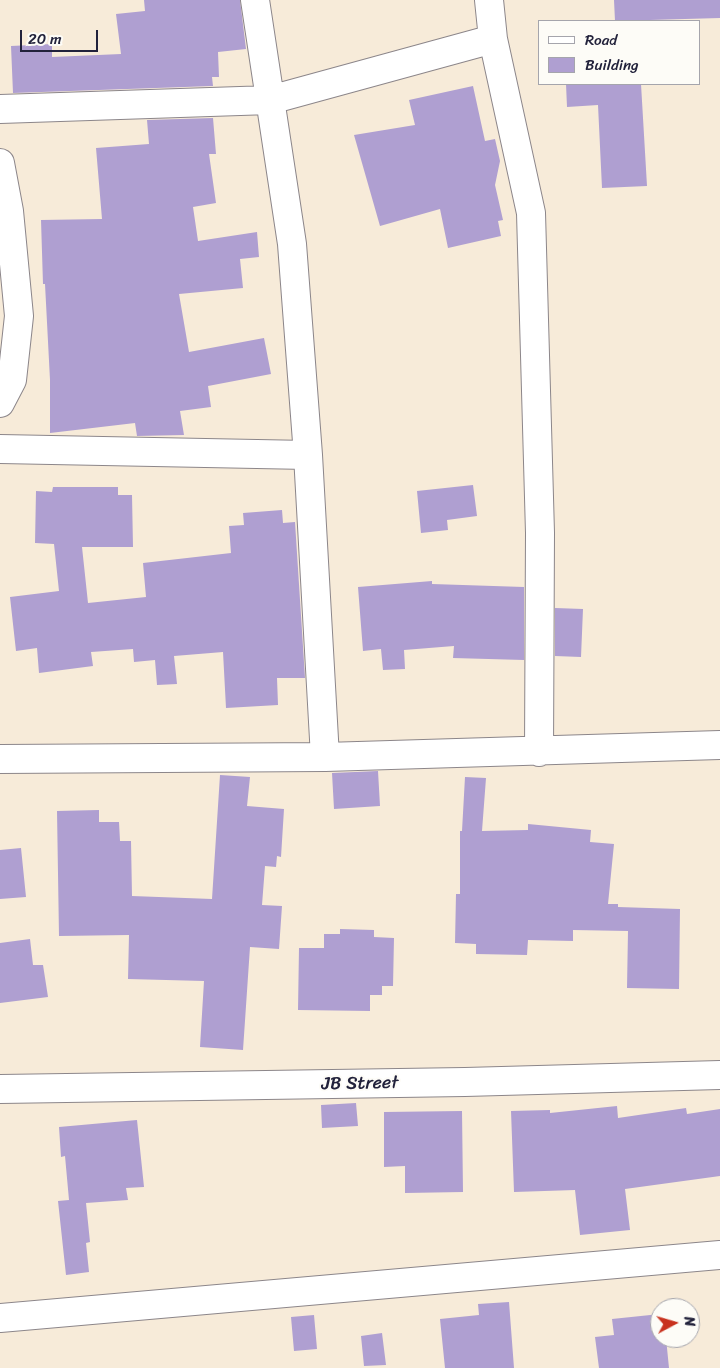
<!DOCTYPE html>
<style>
body{margin:0}
#map{position:relative;width:720px;height:1368px;overflow:hidden;background:#f7ebd9;font-family:Sriracha,sans-serif}
canvas{display:block}
.legend{position:absolute;left:538px;top:20px;width:162px;height:65px;box-sizing:border-box;background:#fdfcf7;border:1px solid #a5a5ac;margin:0;padding:6px 9px;list-style:none;font-size:15px;color:#22223b}
.legend li{display:flex;align-items:center;gap:10px;height:25px}
.legend b{width:25px;border:1px solid #a5a5ac}
.north{position:absolute;left:650px;top:1298px;width:50px;height:50px;box-sizing:border-box;background:#fdfcf7;border:1px solid #a5a5ac;border-radius:50%;rotate:84deg;font-size:14px;font-weight:700;line-height:20px;text-align:center;color:#22223b}
.north::after{content:'';display:block;margin:auto;width:18px;height:22px;background:#c8321e;clip-path:polygon(50% 0,100% 100%,50% 72%,0 100%)}
.scale{position:absolute;left:20px;top:30px;width:78px;height:22px;box-sizing:border-box;border:2px solid #22223b;border-top:0;padding-left:6px;font-size:15px;line-height:18px;white-space:nowrap;color:#22223b;-webkit-text-stroke:4px #fdfcf7;paint-order:stroke}
</style>
<div id="map">
<canvas width="720" height="1368"></canvas>
<ul class="legend">
<li><b style="height:6px;background:#fff"></b>Road</li>
<li><b style="height:14px;background:#af9fd1"></b>Building</li>
</ul>
<div class="north">N</div>
<div class="scale">20 m</div>
</div>
<script>
const g = document.querySelector('canvas').getContext('2d');
g.lineJoin = 'round';
function fill(path, color) { g.fillStyle = color; g.fill(path, 'evenodd'); }
function trace(path, color, width, dash) { g.strokeStyle = color; g.lineWidth = width; g.lineCap = dash ? 'butt' : 'round'; g.setLineDash(dash || []); g.stroke(path); }
function label(font, color, halo, rows, align = 'center') {
  g.font = font + ' Sriracha,sans-serif'; g.lineWidth = 4; g.setLineDash([]); g.textBaseline = 'middle'; g.strokeStyle = halo; g.fillStyle = color; for (const [text, x, y, turn = 0] of rows) {
    g.save(); g.translate(x, y); g.rotate((+turn || 0) * Math.PI / 180); g.textAlign = isNaN(turn) ? turn : align; if (halo) g.strokeText(text, 0, 0); g.fillText(text, 0, 0); g.restore();
  }
}
const building = new Path2D(`
 M144,0h96l6,49 -28,3 1,25h-7l1,9 -200,7 -2,-47 41,-2v13l69,-3 -5,-40 29,-3z
 M614,0h106v18l-105,3z
 M566,84h75l6,102 -45,2 -4,-83 -31,2z
 M473,86l12,55 10,-2 5,22 -5,24 8,35 -5,1 3,15 -53,12 -8,-39 -60,17 -26,-91 61,-10 -6,-25z
 M213,118l3,36h-7l7,49 -23,4 5,34 59,-9 2,25 -19,2 3,29 -64,6 10,58 75,-14 7,36 -63,12 3,21 -31,4 4,24 -47,1 -2,-13 -85,10v-53l-5,-96h-2l-2,-64 61,-1 -6,-71 53,-4 -2,-24z
 M473,485l4,31 -30,4 1,10 -27,3 -4,-42z
 M53,487h65v8h14l1,52h-51l6,56 58,-6 -3,-34 88,-10 -2,-27 15,-1 -1,-12 39,-3 1,13 12,-1 10,156h-28l1,27 -52,3 -3,-56 -49,4 3,28 -20,1 -2,-25 -21,2 -1,-13 -42,3 2,14 -54,7 -2,-25 -21,3 -6,-54 49,-6 -5,-47 -19,-1 1,-52 16,1z
 M432,581v3l92,3v73l-71,-2 1,-12 -50,4 1,19 -22,1 -2,-21 -18,2 -5,-64z
 M555,608l28,1 -2,48 -26,-1z
 M378,771l2,35 -46,3 -2,-36z
 M220,775l30,2 -3,29 37,3 -3,48 -4,-1 -1,11 -11,-1 -3,39 20,1 -3,43 -29,-2 -7,103 -43,-3 4,-66 -76,-2 1,-44 -70,1 -2,-125 42,-1v12h20l1,19h11l1,55 80,3z
 M465,777l21,1 -4,53 46,-1v-6l63,6 -1,12 24,2 -6,60h10v3l62,2 -1,80 -52,-1 1,-57 -55,-1v11l-45,-1 -1,15 -51,-1v-10l-21,-1 1,-49h4v-63h2z
 M21,848l5,49 -26,2v-49z
 M340,929l34,1v7l20,1 -1,48h-11v9h-12v16l-72,-1 1,-62h25v-14h16z
 M30,939l3,26h10l5,32 -48,6v-60z
 M356,1103l2,23 -36,2 -1,-23z
 M617,1106l1,12 68,-10 1,6 33,-5v67l-95,13 5,41 -50,5 -5,-45 -61,2 -3,-81 39,-1v3z
 M462,1111l1,81 -58,1v-27l-21,1v-55z
 M137,1120l7,67 -18,1 2,12 -42,3 4,39 -4,1 3,29 -23,3 -8,-74 11,-1 -4,-44 -4,1 -2,-30z
 M509,1302l5,66h-69l-5,-49 39,-4 -1,-11z
 M660,1314v24h6l3,30h-70l-4,-31 19,-2 -2,-16z
 M314,1315l3,34 -23,2 -3,-34z
 M382,1333l4,32 -22,1 -3,-30z`);
const street = new Path2D(`
 M255,0l37,244 16,211 17,302
 M489,0l4,39 38,174 9,320 -1,219
 M0,109l270,-9 223,-61
 M0,163l9,48 10,105 -7,64 -12,23
 M0,449l308,6
 M0,759l325,-2 395,-12
 M0,1089l465,-7 255,-7
 M0,1318l720,-63`);
const streetNames = [
 ["JB Street",360,1084,-1]
];
fill(building, '#af9fd1');
trace(street, '#8c868a', 30);
trace(street, '#fff', 28);
label('18px', '#22223b', '#fdfcf7', streetNames);
</script>
